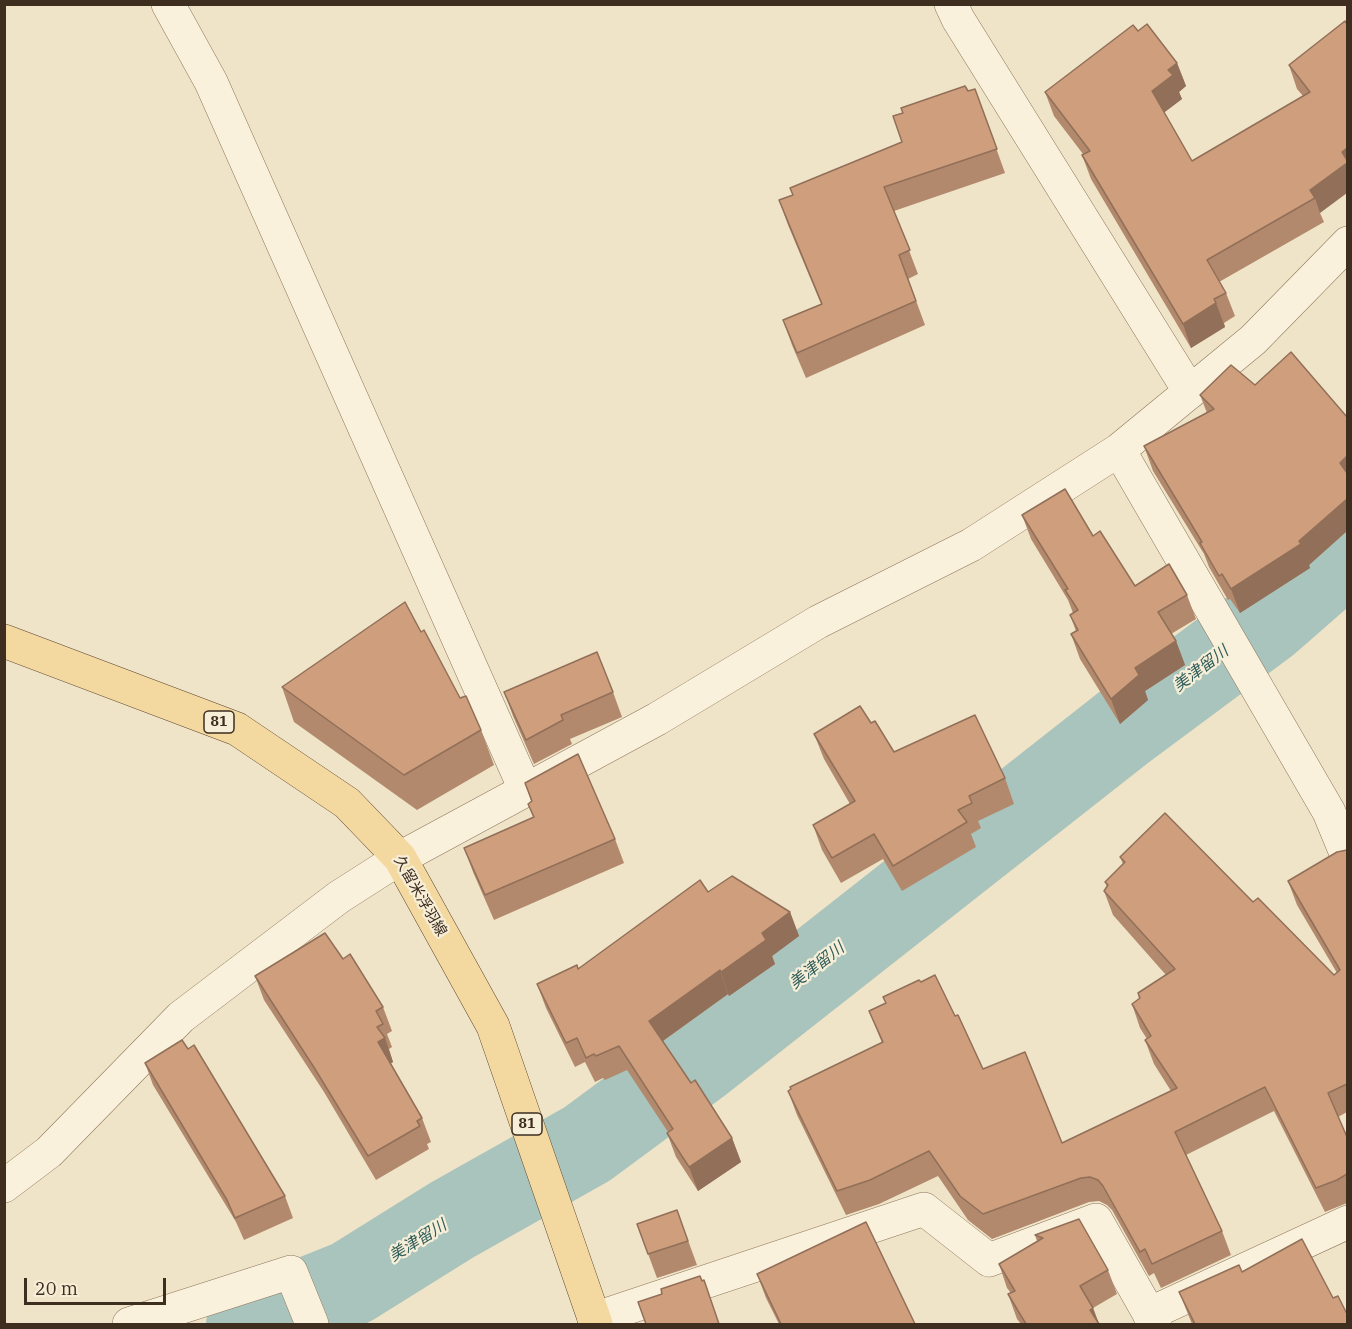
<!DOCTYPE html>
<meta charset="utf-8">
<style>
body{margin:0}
#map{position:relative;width:1352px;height:1329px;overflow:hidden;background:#f0e4c8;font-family:"IBM Plex Serif",serif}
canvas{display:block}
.frame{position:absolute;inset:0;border:6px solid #3d2e20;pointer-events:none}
.scale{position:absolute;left:24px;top:1278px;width:142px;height:27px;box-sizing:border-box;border:3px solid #3d2e20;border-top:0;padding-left:8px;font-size:18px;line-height:21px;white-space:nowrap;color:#3d2e20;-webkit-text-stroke:4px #f7eed8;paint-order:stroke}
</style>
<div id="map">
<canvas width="1352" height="1329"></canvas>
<div class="frame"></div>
<div class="scale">20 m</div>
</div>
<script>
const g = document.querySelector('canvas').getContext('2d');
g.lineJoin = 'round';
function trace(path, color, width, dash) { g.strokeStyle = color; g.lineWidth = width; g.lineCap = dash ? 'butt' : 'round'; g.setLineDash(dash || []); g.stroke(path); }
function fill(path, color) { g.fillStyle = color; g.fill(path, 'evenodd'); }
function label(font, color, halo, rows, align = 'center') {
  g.font = font + ' "IBM Plex Serif","Noto Sans JP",serif'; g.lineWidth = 4.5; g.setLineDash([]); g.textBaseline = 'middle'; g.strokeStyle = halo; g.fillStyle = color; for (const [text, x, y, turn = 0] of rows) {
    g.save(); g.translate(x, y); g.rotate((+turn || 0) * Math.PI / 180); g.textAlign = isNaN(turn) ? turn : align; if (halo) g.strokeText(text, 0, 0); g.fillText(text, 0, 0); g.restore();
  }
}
const river = new Path2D(`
 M249,1324l102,-41 101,-63 135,-76 111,-82 425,-334 144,-107 81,-71`);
const minor = new Path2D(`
 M168,4l43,78 314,707
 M951,4l7,15 232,373
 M1119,450l210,362 19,46
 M4,1186l45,-34 132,-135 158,-120 61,-39 257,-139 161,-97 153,-77 148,-95 134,-110 95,-97
 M1149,1314l199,-92
 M594,1319l330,-110 65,51 107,-40 59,104
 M129,1324l162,-52 21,52`);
const major = new Path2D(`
 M4,641l233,88 110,74 53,55 93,168 103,298`);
const wall = new Path2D(`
 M1345,21l-25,192 4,9 -105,60 7,11 9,23 -11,7 1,4 -34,21 -100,-169 -9,-24 1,-1 -29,-38 -9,-24 93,-61 39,32 9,23 -7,6 3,7 -18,13 28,49 111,-65 -6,-7 -8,-24z
 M975,89l30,84 -111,38 24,63 -10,5 17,46 -119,53 -14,-33 -9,-25 38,-16 -33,-79 -9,-25 14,-5 109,-53 66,-51z
 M1255,385l92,32v114l-38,34 1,3 -70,45 -10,-14 -2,1 -19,-33 -5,-13 -51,-83 -9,-25 63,-33 -7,-18z
 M1022,515l71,21 42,50 52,9 9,24 -25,15 5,7 9,24 -40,26 3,9 -28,24 -40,-65 -9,-25 5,-3 -6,-16 3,-2 -5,-13 -37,-61z
 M421,632l39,66 21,32 13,35 -77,45 -123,-88 -12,-35z
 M504,692h109l9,25 -52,22 2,5 -38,20 -21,-48z
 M871,723l23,29 111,26 9,26 -36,17 3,7 -10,6 5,13 -74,44 -19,-32 -42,24 -19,-33 -9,-25 37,-21 -26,-45 -10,-25z
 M525,783l90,56 9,24 -130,57 -21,-48 -9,-24 69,-31 -5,-13 3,-3z
 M1347,850v262l-9,5 9,20v66l-22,9 -51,-101 -88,44 36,76 9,24 -70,33 -7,-15 -5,3 -37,-66 -5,-5 -8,-4 -10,1 -97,37 -24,-19 -30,-44 -59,28 -33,11 -49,-100 -9,-24 94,-48 -13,-32 86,5 28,53 79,74 109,-52 -17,-27 -9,-24 2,-1 -7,-11 -8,-24 7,-5 -1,-6 28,-18 -53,-60 -9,-24 3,-4 -2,-5 18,-18 -3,-7 133,45 81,73 3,-2 -40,-68 -9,-24z
 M708,892l82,20 9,24 -27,20 3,8 -46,32 -1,-2 -65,47 28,42 41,55 9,24 -43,29 -22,-34 -9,-24 1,-1 -41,-62 -22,10 -2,-2 -8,4 -10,-20 -10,5 -29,-59 -9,-24 41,-15z
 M343,959l40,48 9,24 -5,3 5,13 -3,2 4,13 -3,2 32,54 9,24 -4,2 2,5 -53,31 -52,-88 -60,-92 -9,-24z
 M188,1049l97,147 8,22 -49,22 -8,-18 -83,-137 -8,-22z
 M677,1210l20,55 -40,13 -20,-54z
 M1079,1219l29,51 9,24 -24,14 6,16h-78l-4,-5 -9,-25 3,-1 -4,-5 -8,-24 38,-23 -2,-6z
 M1242,1272l91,26 14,26h-155l-13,-32z
 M757,1274l158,50h-136l-13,-26z`);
const shadedWall = new Path2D(`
 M1177,63l9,23 -7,6 3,7 -21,16 -9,-24 16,-21z
 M1347,148v45l-27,20 -5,-15 -5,-8 32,-38z
 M1216,303l9,24 -34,21 -8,-24z
 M1347,456v28l-7,-21z
 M1347,499v32l-38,34 1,3 -70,45 -9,-24 68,-48z
 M1176,641l9,24 -40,26 3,9 -28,24 -9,-25 24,-31z
 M790,912l9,24 -27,20 3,8 -46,32 -8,-24 41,-39z
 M720,970l8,24 -71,51 -8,-24z
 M385,1038l8,24 -7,4 -8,-24z
 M732,1138l9,24 -43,29 -9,-24z
 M1093,1308l6,16 -9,-14z`);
const building = new Path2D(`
 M1345,21l2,3v124l-5,4 5,8v3l-37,27 5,8 -108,62 19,33 -12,6 2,4 -33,21 -101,-169 8,-4 -45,-59 88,-67 5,6 9,-7 30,39 -9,7 5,5 -21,16 40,70 118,-69 -21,-27z
 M965,86l3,5 7,-2 22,60 -113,38 26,63 -11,5 17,46 -119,52 -14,-33 39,-16 -43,-104 14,-5 -3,-7 112,-46 -9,-26 10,-3 -2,-5z
 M1291,352l56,65v39l-7,7 7,10v26l-48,42 2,3 -70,45 -9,-15 -3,2 -19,-33 2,-1 -58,-96 70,-37 -14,-14 31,-30 24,20z
 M1065,489l28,47 7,-5 35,55 34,-22 18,31 -29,17 18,29 -41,27 4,7 -28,24 -40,-65 7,-4 -8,-15 8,-5 -13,-20 3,-1 -46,-74z
 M405,602l16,30 3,-2 36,68 6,-2 15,34 -77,45 -122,-88z
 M597,652l16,40 -52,23 2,5 -37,20 -22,-48z
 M860,706l11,17 4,-2 19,31 81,-37 30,63 -36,18 3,7 -14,7 9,12 -74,44 -19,-32 -42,24 -19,-33 42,-24 -41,-67z
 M578,754l37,85 -130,56 -21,-47 70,-31 -6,-13 4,-3 -7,-18z
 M1165,813l88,89 5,-4 76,77 6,-5 -52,-89 49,-29 10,-2v234l-19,9 19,44v37l-10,6 -21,8 -51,-101 -90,45 47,99 -70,33 -7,-15 -5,3 -37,-66 -5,-6 -8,-3 -9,1 -98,36 -23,-18 -31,-45 -59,29 -33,11 -49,-100 3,-2 -1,-2 93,-45 -14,-31 17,-8 -3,-6 36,-17 2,2 14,-7 20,41 3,-1 25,54 42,-17 37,91 115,-55 -32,-48 6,-4 -19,-32 8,-6 -2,-5 37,-24 -71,-78 4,-6 -3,-3 20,-20 -5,-5z
 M732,876l58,36 -28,21 4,7 -45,32 -1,-2 -71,51 42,62 4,-3 37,58 -43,29 -22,-34 6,-4 -54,-83 -23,10 -2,-2 -8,4 -9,-20 -11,5 -29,-59 40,-19 1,4 122,-89 8,12z
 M325,933l18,26 7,-5 33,53 -7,4 7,13 -6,3 8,11 -7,4 44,76 -5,3 3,5 -52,30 -53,-87 -60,-93z
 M182,1040l6,9 6,-4 91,151 -50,22 -8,-18 -82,-137z
 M677,1210l11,31 -40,13 -11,-30z
 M1079,1219l29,51 -28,16 13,22 -3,2 9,14h-73l-18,-30 7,-3 -16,-27 44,-26 -8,-3z
 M866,1222l49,102h-134l-24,-50z
 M1302,1239l31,59 5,-2 9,18v10h-152l-16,-32 60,-27 3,7z
 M700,1276l2,5 2,-1 15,44h-73l-8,-22 24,-8 -1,-5z`);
const shields = [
 [219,722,30],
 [527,1124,30]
];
const shieldNames = [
 ["81",219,722],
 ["81",527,1124]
];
const streetNames = [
 ["久留米浮羽線",420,896,60]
];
const waterNames = [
 ["美津留川",1201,669,-37],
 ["美津留川",817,966,-38],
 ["美津留川",418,1241,-32]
];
trace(river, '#a9c4bc', 86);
trace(minor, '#8d765c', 34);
trace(major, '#5b4430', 34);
trace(minor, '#faf1dc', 33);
trace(major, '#f3d9a0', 33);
fill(wall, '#b2896c');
fill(shadedWall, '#916f58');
fill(building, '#cf9f7d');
trace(building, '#916f58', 1.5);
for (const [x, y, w] of shields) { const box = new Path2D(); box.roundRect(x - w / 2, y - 11, w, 22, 4.5); g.fillStyle = '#f7eed8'; g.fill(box); trace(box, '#3d2e20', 1.5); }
label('bold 14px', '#3d2e20', null, shieldNames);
label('15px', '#3d2e20', '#f7eed8', streetNames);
label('italic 16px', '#2f5d5a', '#f7eed8', waterNames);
</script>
